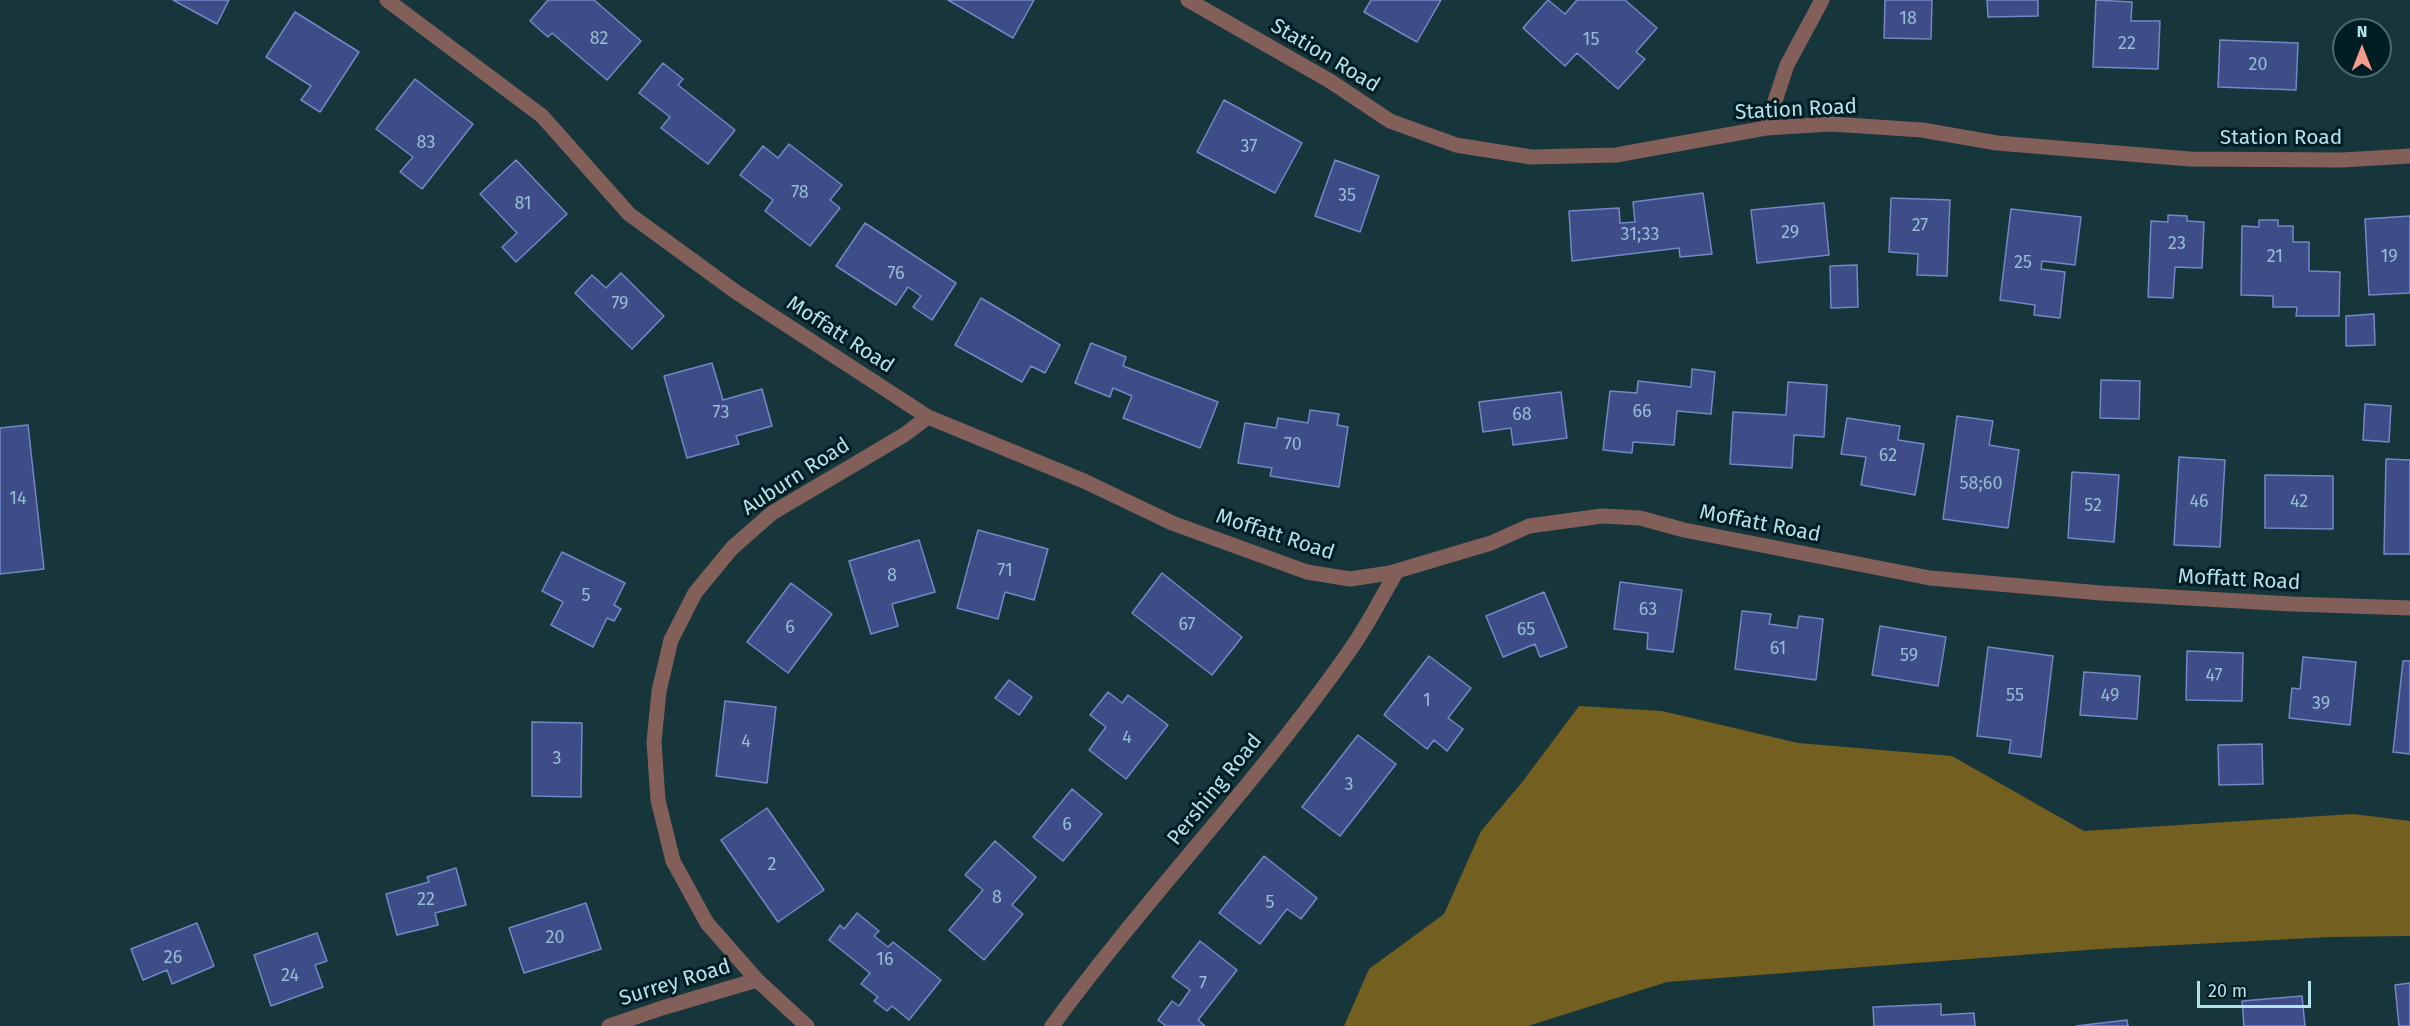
<!DOCTYPE html>
<style>
body{margin:0}
#map{position:relative;width:2410px;height:1026px;overflow:hidden;background:#16363c;font-family:"Fira Sans",sans-serif}
canvas{display:block}
.north{position:absolute;left:2332px;top:18px;width:60px;height:60px;box-sizing:border-box;background:#001d23;border:2px solid #486c73;border-radius:50%;rotate:0deg;font-size:16px;font-weight:700;line-height:24px;text-align:center;color:#b4e2ec}
.north::after{content:'';display:block;margin:auto;width:21px;height:27px;background:#f49d8d;clip-path:polygon(50% 0,100% 100%,50% 72%,0 100%)}
.scale{position:absolute;left:2197px;top:981px;width:114px;height:27px;box-sizing:border-box;border:3px solid #b4e2ec;border-top:0;padding-left:8px;font-size:18px;line-height:21px;white-space:nowrap;color:#b4e2ec;-webkit-text-stroke:4px #001d23;paint-order:stroke}
</style>
<div id="map">
<canvas width="2410" height="1026"></canvas>
<div class="north">N</div>
<div class="scale">20 m</div>
</div>
<script>
const g = document.querySelector('canvas').getContext('2d');
g.lineJoin = 'round';
function fill(path, color) { g.fillStyle = color; g.fill(path, 'evenodd'); }
function trace(path, color, width, dash) { g.strokeStyle = color; g.lineWidth = width; g.lineCap = dash ? 'butt' : 'round'; g.setLineDash(dash || []); g.stroke(path); }
function label(font, color, halo, rows, align = 'center') {
  g.font = font + ' "Fira Sans",sans-serif'; g.lineWidth = 6; g.setLineDash([]); g.textBaseline = 'middle'; g.strokeStyle = halo; g.fillStyle = color; for (const [text, x, y, turn = 0] of rows) {
    g.save(); g.translate(x, y); g.rotate((+turn || 0) * Math.PI / 180); g.textAlign = isNaN(turn) ? turn : align; if (halo) g.strokeText(text, 0, 0); g.fillText(text, 0, 0); g.restore();
  }
}
const forest = new Path2D(`
 M1579,706l83,5 136,32 154,13 132,75 269,-17 57,7v115l-79,1 -231,12 -433,33 -139,44h-184l25,-57 75,-55 37,-83 42,-50z`);
const building = new Path2D(`
 M173,0h56l-12,24z
 M548,0h46l47,41 -34,39 -55,-47 -4,4 -18,-16z
 M948,0h86l-21,38z
 M1371,0h70l-24,42 -53,-30z
 M1548,0l17,14 12,-14h48l32,28 -21,24 9,7 -27,30 -41,-36 -12,13 -42,-38z
 M1885,0h47l-1,39 -47,-1z
 M1987,0h51v16l-50,1z
 M2096,0l36,2 -1,19h29l-2,48 -65,-2z
 M295,12l64,40 -39,60 -19,-12 10,-14 -45,-29z
 M2220,40l78,3 -2,47 -78,-3z
 M663,63l20,16 -5,6 57,45 -27,34 -47,-36 9,-11 -31,-24z
 M415,79l58,45 -51,65 -22,-17 13,-15 -37,-28z
 M1224,100l78,43 -27,50 -78,-41z
 M789,144l53,41 -12,15 10,8 -30,38 -45,-35 8,-11 -33,-25 23,-29 15,12z
 M516,160l51,54 -51,48 -14,-15 15,-14 -37,-39z
 M1335,160l44,16 -19,56 -45,-16z
 M1703,193l9,61 -32,3 -1,-9 -107,13 -3,-50 50,-3 1,15 15,-1 -2,-20z
 M1891,198l59,2 -3,76 -30,-1 1,-21 -29,-2z
 M1824,203l5,52 -72,8 -6,-53z
 M2011,209l70,8 -6,48 -33,-4 -1,8 24,3 -5,46 -26,-3 1,-10 -35,-5z
 M2168,215l19,1v5l17,1 -2,46 -27,-1 -2,31 -25,-1 3,-76 17,1z
 M2410,216v77l-41,2 -4,-76z
 M2259,220h19v6h15v16h16v29l31,1 -1,44h-43l1,-9h-24v-11l-32,-1 1,-69 17,1z
 M865,223l91,60 -24,37 -19,-13 8,-11 -13,-9 -12,18 -60,-39z
 M1857,265l1,42 -27,1 -1,-42z
 M621,273l43,43 -32,33 -57,-56 17,-18 14,13z
 M981,298l79,47 -15,28 -14,-7 -9,16 -67,-37z
 M2374,314l1,31 -29,1v-30z
 M1091,343l35,14 -3,9 95,36 -18,46 -77,-30 9,-22 -19,-8 -3,9 -35,-14z
 M712,363l11,37 39,-11 10,37 -36,10 3,8 -52,14 -23,-82z
 M1692,369l23,3 -4,42 -34,-3 -3,34 -41,-3 -1,11 -29,-3 7,-59 27,2 1,-12 53,6z
 M2101,380l39,1 -1,38 -39,-1z
 M1788,382l39,3 -3,52 -30,-2 -2,33 -62,-4 3,-52 53,3z
 M1561,392l6,46 -54,7 -2,-17 -28,4 -4,-30z
 M2365,404l26,2 -2,36 -26,-2z
 M1310,410l29,4 -2,11 11,2 -9,60 -69,-11 2,-8 -34,-5 7,-40 31,5 2,-10 30,5z
 M1957,416l36,5 -4,24 30,5 -11,78 -65,-9z
 M1847,418l53,8 -2,14 26,4 -9,51 -54,-10 5,-28 -25,-3z
 M28,425l16,144 -44,5v-146z
 M2179,457l46,3 -5,87 -46,-2z
 M2386,459l24,1v94h-26z
 M2072,472l47,3 -5,67 -46,-4z
 M2265,475l68,1v53l-68,-1z
 M978,530l70,19 -14,51 -29,-8 -7,27 -41,-11z
 M919,540l16,52 -43,12 6,22 -27,8 -22,-73z
 M562,552l63,31 -11,22 7,4 -7,12 -7,-3 -14,29 -42,-22 12,-23 -21,-11z
 M1162,573l80,64 -30,38 -80,-62z
 M1620,582l62,8 -9,62 -26,-3 1,-16 -34,-4z
 M791,583l41,31 -44,59 -41,-31z
 M1544,592l23,55 -27,10 -5,-13 -32,13 -17,-41z
 M1742,611l29,3 -2,10 28,4 2,-12 24,3 -7,61 -81,-11z
 M1880,626l66,11 -8,49 -66,-11z
 M1988,647l65,9 -12,101 -32,-4 2,-13 -34,-4z
 M2187,651l56,2 -1,48 -56,-1z
 M1429,656l42,32 -23,30 15,11 -16,22 -13,-11 -7,9 -43,-34z
 M2303,657l53,5 -6,63 -61,-7 3,-30 8,1z
 M2403,661h7v93l-17,-2z
 M2084,672l56,4 -3,43 -57,-4z
 M1009,680l23,17 -13,18 -24,-17z
 M1108,692l14,11 6,-8 40,30 -42,54 -37,-29 17,-23 -16,-12z
 M725,701l51,6 -9,76 -51,-7z
 M532,722l50,1 -1,74 -49,-1z
 M1358,735l38,29 -56,72 -38,-29z
 M2262,744l1,40 -44,1 -1,-40z
 M1072,789l30,25 -39,47 -30,-24z
 M767,808l57,82 -46,32 -57,-82z
 M995,841l41,36 -24,28 11,9 -39,46 -35,-30 34,-40 -18,-15z
 M1264,856l53,42 -16,21 -14,-10 -27,35 -41,-31z
 M456,868l10,37 -31,8 3,12 -41,10 -11,-41 43,-12 -2,-5z
 M586,903l15,46 -77,24 -15,-45z
 M857,913l22,18 -5,5 14,11 5,-5 48,38 -32,40 -17,-14 -5,5 -13,-10 4,-4 -17,-13 9,-11 -41,-33 11,-15 4,4z
 M197,923l17,43 -42,18 -5,-14 -24,10 -12,-31z
 M317,933l10,28 -12,4 8,22 -52,19 -17,-51z
 M1200,941l37,29 -39,50 7,6h-39l-8,-6 14,-19 7,5 11,-16 -18,-13z
 M2410,983v43h-11l-4,-41z
 M2302,996l3,30h-61l-2,-25z
 M1941,1004v11l33,-2 1,13h-101l-1,-19z
 M2127,1020l1,6h-52z`);
const minor = new Path2D(`
 M387,0l155,116 87,98 107,78 192,125 156,64 88,42 135,49 43,7 40,-6 101,-30 38,-17 73,-10 38,2 44,12 246,48 171,15 191,11 118,4
 M1188,0l142,81 60,40 66,24 75,12 85,-2 150,-27 65,-4 91,6 75,13 193,16 152,1 68,-4
 M1766,128l21,-63 35,-65
 M757,980l-50,-57 -34,-62 -15,-61 -4,-58 5,-51 12,-51 24,-47 37,-45 40,-35 132,-78 24,-18
 M609,1026l53,-18 95,-28 50,46
 M1052,1026c94,-128 205,-243 296,-373 19,-26 33,-55 49,-82`);
const numberNames = [
 ["18",1908,19],
 ["82",599,39],
 ["15",1591,40],
 ["22",2127,44],
 ["20",2258,65],
 ["83",426,143],
 ["37",1249,147],
 ["78",800,193],
 ["35",1347,196],
 ["81",523,204],
 ["27",1920,226],
 ["29",1790,233],
 ["31;33",1640,235],
 ["23",2177,244],
 ["21",2275,257],
 ["19",2389,257],
 ["25",2023,263],
 ["76",896,274],
 ["79",620,304],
 ["66",1642,412],
 ["73",721,413],
 ["68",1522,415],
 ["70",1293,445],
 ["62",1888,456],
 ["58;60",1981,484],
 ["14",18,499],
 ["46",2199,502],
 ["42",2299,502],
 ["52",2093,506],
 ["71",1005,571],
 ["8",892,576],
 ["5",586,596],
 ["63",1648,610],
 ["67",1187,625],
 ["6",790,628],
 ["65",1526,630],
 ["61",1778,649],
 ["59",1909,656],
 ["47",2214,676],
 ["55",2015,696],
 ["49",2110,696],
 ["1",1427,701],
 ["39",2321,704],
 ["4",1127,738],
 ["4",746,742],
 ["3",557,759],
 ["3",1349,785],
 ["6",1067,825],
 ["2",772,865],
 ["8",997,898],
 ["22",426,900],
 ["5",1270,903],
 ["20",555,938],
 ["26",173,958],
 ["16",885,960],
 ["24",290,976],
 ["7",1203,984]
];
const streetNames = [
 ["Station Road",1325,56,31],
 ["Station Road",1796,110,-3],
 ["Station Road",2281,138],
 ["Moffatt Road",840,335,33],
 ["Auburn Road",796,477,-33],
 ["Moffatt Road",1760,524,11],
 ["Moffatt Road",1275,535,18],
 ["Moffatt Road",2239,580,3],
 ["Pershing Road",1215,790,-51],
 ["Surrey Road",675,983,-17]
];
fill(forest, '#735f20');
fill(building, '#3e4d88');
trace(building, '#7587c7', 1.5);
trace(minor, '#825f58', 15);
label('18px', '#96bdd3', null, numberNames);
label('21px', '#b4e2ec', '#001d23', streetNames);
</script>
